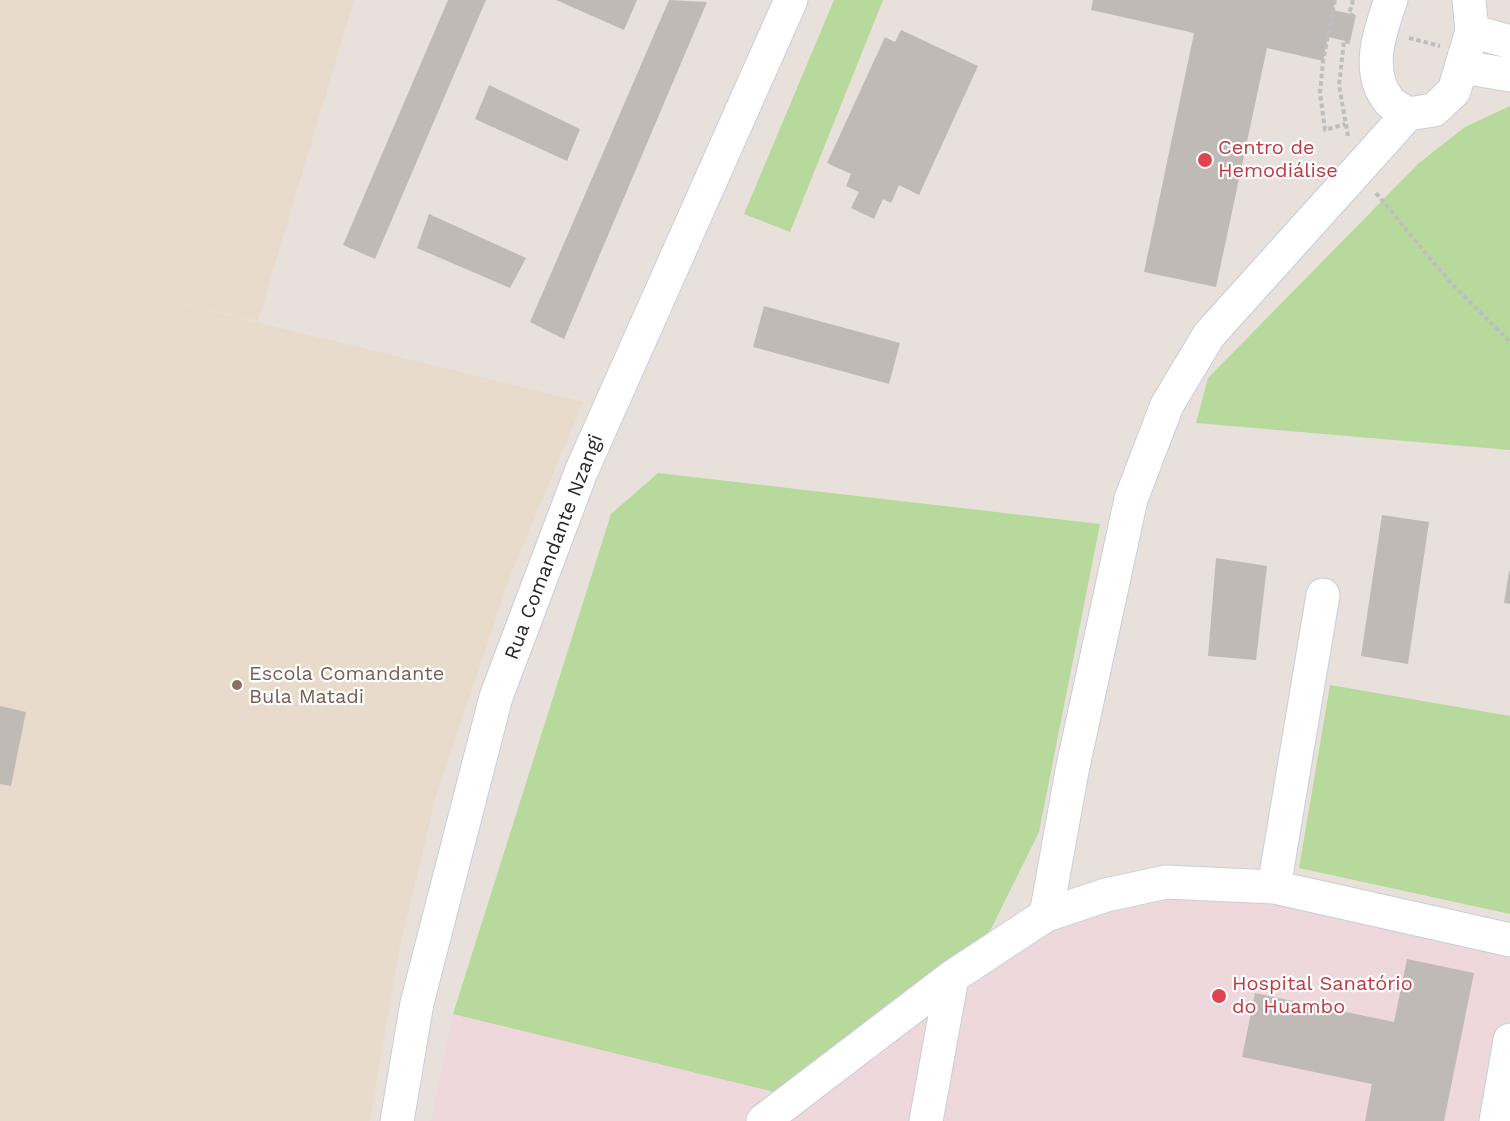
<!DOCTYPE html>
<meta charset="utf-8">
<style>
body{margin:0}
canvas{display:block;background:#e8e0da}
</style>
<canvas width="1510" height="1121"></canvas>
<script>
const g = document.querySelector('canvas').getContext('2d');
g.lineJoin = 'round';
function fill(path, color) { g.fillStyle = color; g.fill(path, 'evenodd'); }
function trace(path, color, width, dash) { g.strokeStyle = color; g.lineWidth = width; g.lineCap = dash ? 'butt' : 'round'; g.setLineDash(dash || []); g.stroke(path); }
function label(font, color, halo, rows, align = 'center') {
  g.font = font + ' "Work Sans",sans-serif'; g.lineWidth = 4.5; g.setLineDash([]); g.textBaseline = 'middle'; g.strokeStyle = halo; g.fillStyle = color; for (const [text, x, y, turn = 0] of rows) {
    g.save(); g.translate(x, y); g.rotate((+turn || 0) * Math.PI / 180); g.textAlign = isNaN(turn) ? turn : align; if (halo) g.strokeText(text, 0, 0); g.fillText(text, 0, 0); g.restore();
  }
}
const education = new Path2D(`
 M0,0h354l-96,321 -120,-28 445,109 -72,172 -75,222 -37,155 -29,170h-370z`);
const medical = new Path2D(`
 M1166,882l344,58v181h-1079l22,-107 342,83 251,-182z`);
const green = new Path2D(`
 M834,0h49l-93,232 -46,-18z
 M1510,106v344l-314,-27 12,-45 211,-215 46,-36z
 M658,473l442,51 -61,308 -48,97 -39,48 -157,120 -342,-83 158,-500z
 M1330,685l180,31v198l-211,-46z`);
const building = new Path2D(`
 M448,0h38l-111,259 -32,-14z
 M556,0h81l-13,30z
 M669,0l38,2 -143,337 -34,-17z
 M1093,0h242l-2,10 23,5 -6,27 -22,-5 -5,24 -56,-13 -51,239 -72,-15 50,-239 -103,-23z
 M901,30l77,36 -59,129 -20,-10 -8,18 -8,-4 -9,20 -23,-11 8,-16 -13,-6 5,-12 -24,-11 58,-126 10,5z
 M489,85l91,44 -13,32 -92,-42z
 M429,214l97,44 -16,30 -93,-40z
 M764,306l136,37 -11,41 -136,-37z
 M1382,515l47,7 -21,142 -47,-8z
 M1216,558l51,8 -11,94 -48,-4z
 M1509,571h1v33l-6,-1z
 M0,706l26,6 -15,74 -11,-2z
 M1407,959l67,14 -30,148h-79l7,-37 -130,-27 13,-64 139,29z`);
const path = new Path2D(`
 M1335,0l-12,61 -3,32 5,37 20,-6
 M1353,0l-4,14 7,3
 M1409,38l31,8
 M1348,136l-9,-51 5,-44 6,1
 M1376,193l73,88 61,61`);
const minor = new Path2D(`
 M1391,0c-11,31 -26,71 -2,101 4,5 13,9 19,13l26,-4 20,-19 18,-60 -3,-31
 M1472,31l38,11
 M1463,67l47,8
 M1274,887l49,-292
 M1046,915l26,-144 59,-272 36,-94 42,-70 199,-221
 M397,1121l20,-118 79,-306 85,-225 210,-472
 M763,1121l189,-144 94,-62 60,-20 60,-13 108,5 236,53
 M926,1121l26,-144
 M1496,1121l14,-81`);
const markers = [
 [1205,160,8,"#e0444e"],
 [237,685,6,"#8d6e63"],
 [1219,996,8,"#e0444e"]
];
const healthNames = [
 ["Centro de",1218,148],
 ["Hemodiálise",1218,171],
 ["Hospital Sanatório",1232,984],
 ["do Huambo",1232,1007]
];
const streetNames = [
 ["Rua Comandante Nzangi",554,547,-69]
];
const educationNames = [
 ["Escola Comandante",249,674],
 ["Bula Matadi",249,697]
];
fill(education, '#e8dbcb');
fill(medical, '#eed8dc');
fill(green, '#b8d99c');
fill(building, '#c0bab7');
trace(minor, '#c9cdd8', 35);
trace(path, '#bebebe', 4, [4.5, 3]);
trace(minor, '#fff', 33);
for (const [x, y, r, color] of markers) { const dot = new Path2D(); dot.arc(x, y, r, 0, 2 * Math.PI); g.fillStyle = color; g.fill(dot); trace(dot, '#fff', 2); }
label('20px', '#be3a42', '#fff', healthNames, 'left');
label('20px', '#272727', '#fff', streetNames);
label('20px', '#785e54', '#fff', educationNames, 'left');
</script>
